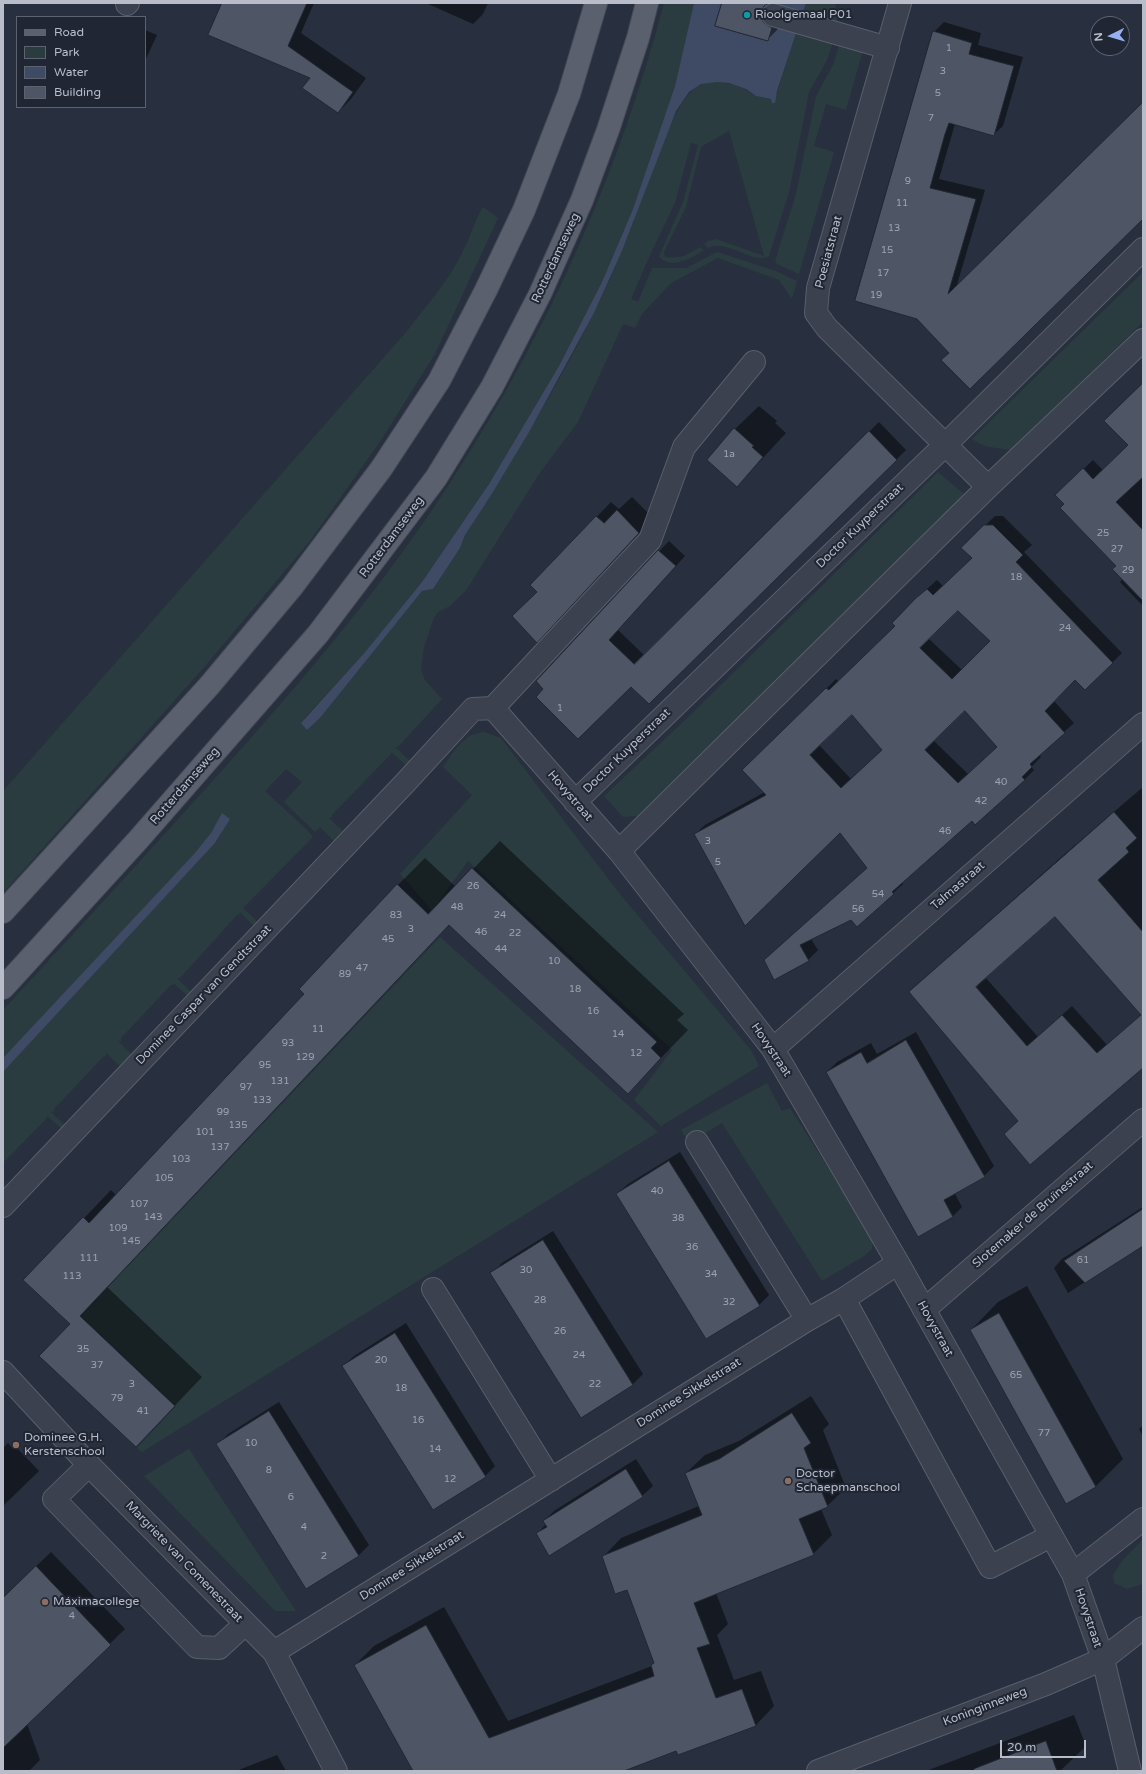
<!DOCTYPE html>
<meta charset="utf-8">
<style>
body{margin:0}
#map{position:relative;width:1146px;height:1774px;overflow:hidden;background:#282f3e;font-family:"Varela Round",sans-serif}
canvas{display:block}
.frame{position:absolute;inset:0;border:4px solid #b8bdc9;pointer-events:none}
.legend{position:absolute;left:16px;top:16px;width:130px;height:92px;box-sizing:border-box;background:#202633;border:1px solid #5d626f;margin:0;padding:5px 7px;list-style:none;font-size:12px;color:#b8bdc9}
.legend li{display:flex;align-items:center;gap:8px;height:20px}
.legend b{width:20px;border:1px solid #5d626f}
.north{position:absolute;left:1090px;top:16px;width:40px;height:40px;box-sizing:border-box;background:#202633;border:1px solid #5d626f;border-radius:50%;rotate:265deg;font-size:11px;font-weight:700;line-height:16px;text-align:center;color:#b8bdc9}
.north::after{content:'';display:block;margin:auto;width:14px;height:18px;background:#97b0ef;clip-path:polygon(50% 0,100% 100%,50% 72%,0 100%)}
.scale{position:absolute;left:1000px;top:1740px;width:86px;height:18px;box-sizing:border-box;border:2px solid #b8bdc9;border-top:0;padding-left:5px;font-size:12px;line-height:14px;white-space:nowrap;color:#b8bdc9;-webkit-text-stroke:3px #202633;paint-order:stroke}
</style>
<div id="map">
<canvas width="1146" height="1774"></canvas>
<div class="frame"></div>
<ul class="legend">
<li><b style="height:5px;background:#5a606e"></b>Road</li>
<li><b style="height:11px;background:#2b3c40"></b>Park</li>
<li><b style="height:11px;background:#3f4b65"></b>Water</li>
<li><b style="height:11px;background:#4e5666"></b>Building</li>
</ul>
<div class="north">N</div>
<div class="scale">20 m</div>
</div>
<script>
const g = document.querySelector('canvas').getContext('2d');
g.lineJoin = 'round';
function fill(path, color) { g.fillStyle = color; g.fill(path, 'evenodd'); }
function trace(path, color, width, dash) { g.strokeStyle = color; g.lineWidth = width; g.lineCap = dash ? 'butt' : 'round'; g.setLineDash(dash || []); g.stroke(path); }
function label(font, color, halo, rows, align = 'center') {
  g.font = font + ' "Varela Round",sans-serif'; g.lineWidth = 4; g.setLineDash([]); g.textBaseline = 'middle'; g.strokeStyle = halo; g.fillStyle = color; for (const [text, x, y, turn = 0] of rows) {
    g.save(); g.translate(x, y); g.rotate((+turn || 0) * Math.PI / 180); g.textAlign = isNaN(turn) ? turn : align; if (halo) g.strokeText(text, 0, 0); g.fillText(text, 0, 0); g.restore();
  }
}
const green = new Path2D(`
 M664,3h30l-19,83 -42,123 -31,73 -43,84 -70,118 -67,98 -56,69 -65,71 6,8 13,-12 102,-127 11,-2 27,-41 5,-13c63,-101 127,-202 169,-314 11,-30 38,-123 66,-136 13,-6 32,-2 44,4 5,2 8,6 13,7 5,2 12,3 18,3l22,-69 37,9 -7,21 -18,32 -20,100 -20,64c-15,10 -42,-18 -61,-8l-4,-4 4,-3 8,-2 48,17 -35,-125 -28,16 -15,60 -22,45 1,5c16,2 22,-2 35,-10l4,3c-12,8 -34,21 -45,6l24,-54 15,-57 -7,-2 -16,60 -24,50 -20,46 7,3 14,-34h34l31,-16 59,19 21,10 -5,18 -13,-19 -61,-22 -47,25 -29,31 -7,14 -12,-4 -45,98 -39,52 -72,115 -17,17 -12,6 -5,8 -9,27 -3,23 4,10 17,19 -44,48h-3l15,14 -4,4 -15,-13v2l-59,61v2l-3,1 14,13 -9,10 -14,-14 -5,5 -31,-30 18,-20 -16,-13 -21,22 41,38 7,8 -70,71 15,14 -4,4 -14,-14 -1,3h-2l-57,63h-3l14,14 -3,4 -15,-13v2h-2l-50,53v3h-3l14,14 -11,12 -15,-14v4l-2,-1 -50,53v2l-3,1 14,13 -3,4 -15,-13 -1,3 -43,44v-91l212,-229 7,-10v-19l-11,19 -17,21 -191,204v-48c72,-78 144,-156 215,-235 86,-96 170,-194 239,-303 93,-145 163,-302 207,-469z
 M806,3h29l3,20 -36,-7z
 M841,40l23,7 -18,63 -20,-6 -12,42 20,6 -35,122 -22,-10 -2,-3 21,-67 20,-98 17,-31z
 M483,207l15,11 -63,136 -54,86 -71,101 -104,124 -203,228v-102l404,-460c19,-25 42,-50 56,-80 8,-15 11,-30 20,-44z
 M1143,272v50l-132,128c-13,-2 -28,-2 -39,-11z
 M938,472l27,23 -328,321 -14,1 -19,-21 78,-73z
 M484,732l17,6 118,155 132,157 8,16 -98,60 -27,-26 38,-50 -204,-189 -36,50 -32,-37 72,-79 -29,-28c12,-16 19,-33 41,-35z
 M440,937l218,195 -516,320 -5,-4 39,-42 -95,-90z
 M767,1083l15,28 8,-3 83,130 -1,11 -8,7 -42,25 -100,-158 -33,20 -8,-13z
 M189,1449l107,162h-21l-131,-135z
 M1143,1539v45l-16,5 -13,-6 -1,-8 9,-14z`);
const water = new Path2D(`
 M694,3h28l-7,23 52,15 12,-38h27l-29,88 -2,12h-3l-1,-4 -15,-3 -10,-7 -17,-6 -12,-1 -16,2 -12,8 -13,19 -54,140 -28,62 -65,119 -38,63 -26,40 -5,13 -27,41 -11,2 -102,127 -13,12 -6,-7 65,-72 56,-69 67,-98 70,-118 43,-84 31,-73 42,-123z
 M222,813l8,6 -15,24 -212,229v-14l191,-204 17,-21z`);
const shadow = new Path2D(`
 M223,3h91l-13,30 65,45 -15,21 -13,13 -27,-35z
 M426,3h62l-5,11 -10,10z
 M723,3h48v4l10,10 -4,13 -10,10z
 M944,22l37,11 -3,12 45,12 -20,69 -10,9 -38,-11 -16,55 46,11 -29,98 187,-184v114l-193,135 -32,-35 16,-286z
 M145,30l12,5 -12,26z
 M1143,384v222l-23,-24 3,-3 -6,-13 -60,-71 36,-35 10,10 27,-25z
 M759,406l18,15 -2,2 11,10 -49,53 -2,-57z
 M879,422l27,28 -257,253 -18,-18 -86,4 -8,-8 132,-140 16,15 -67,74 26,25z
 M632,497l21,21 -102,109 -13,-36 -7,-6 80,-83 8,7z
 M995,516h8l29,29 -8,7 98,101 -37,36 -10,-11 -21,23 20,22 -35,31 2,3 -10,10 3,3 -10,10 -52,39 -70,63 1,2 -35,32 -17,3 -40,20 7,11 -10,10 -33,18 -10,-18 103,-93 -28,-35 -145,2 10,-9 60,-33 -21,-22 92,-91 3,3 58,-56 -4,-4 34,-33 10,-9 6,6 30,-28 -11,-10zM958,609l33,32 -29,29 -34,-32zM965,710l33,37 -30,27 -35,-34zM852,714l31,36 -32,29 -32,-34z
 M1143,787v279l-124,55 -109,-129 150,-134zM1055,916l87,98 -35,31 -35,-39 -34,31 -53,-60z
 M500,841l184,173 -7,6 11,10 -60,62 -178,-168 -343,363 95,90 -39,41 -91,-94 -47,-44 86,-90 5,5 190,-201 92,-109 27,-27 31,29z
 M916,1032l78,134 -10,10 -30,16 8,15 -9,9 -35,20 -91,-164 10,-10 34,-19 6,11z
 M680,1152l89,143 -10,10 -142,-111 11,-10z
 M1143,1207v37l-75,49 -14,-25 8,-9z
 M553,1231l90,143 -10,10 -52,32 -89,-143 10,-10z
 M1027,1286l96,173 -27,27 -29,16 -96,-172 27,-28z
 M406,1323l89,143 -10,10 -142,-110 11,-10z
 M811,1396l18,28 -6,6 23,58 -19,18 -6,3 11,26 -19,19 -97,39 12,31 -11,11 17,45 27,-9 13,35 -18,19 -78,29 -1,-4 -56,21h-207l-59,-106 19,-19 70,-39 64,114 144,-55 3,-4 -28,-74 -24,-31 18,-19 78,-32 -13,-33 19,-18 34,-14z
 M279,1402l90,143 -10,10 -53,32 -88,-143 10,-10z
 M1143,1425v12l-4,-8z
 M8,1443l5,6 3,-2 23,24 -36,35v-58z
 M636,1459l17,27 -11,10 -92,58 -13,-20 9,-10 -2,-3 10,-10z
 M51,1552l74,77 -98,95 13,36 -11,11h-26v-173z
 M1074,1715l12,31 -26,25h-134z
 M277,1755l9,16h-50z`);
const building = new Path2D(`
 M222,3h85l-19,43 65,46 -15,21 -36,-25 8,-10 -102,-43z
 M722,3h48l-6,3 -3,6v6l3,5 8,5 -4,13 -53,-15z
 M933,31l39,12 -3,11 45,12 -20,70 -45,-13 -4,11 -15,54 46,11 -28,95 195,-192v117l-173,170 -29,-29 8,-7 -32,-34 -62,-18z
 M1143,383v94l-27,25 27,28v71l-31,-32 4,-3 -56,-58 4,-4 -9,-9 28,-27 10,11 35,-34 -24,-24z
 M734,428l20,18 -2,1 11,10 -26,30 -30,-27z
 M869,431l28,29 -248,244 -18,-17 -53,52 -42,-42 7,-8 -7,-8 122,-131 18,16 -67,74 25,24z
 M617,510l22,23 -102,110 -25,-27 25,-24 -7,-7 66,-69 8,7z
 M984,525h9l30,30 -7,7 97,101 -28,27 -10,-10 -30,31 20,22 -35,31 2,3 -10,10 3,3 -50,45 -3,-4 -80,71 2,2 -37,33 -6,-7 -51,25 9,16 -35,19 -10,-20 103,-92 -27,-35 -95,93 -51,-92 72,-39 -24,-25 84,-82 3,2 66,-64 -3,-3 24,-25 11,-9 6,6 39,-37 -11,-10zM958,611l32,30 -38,38 -32,-31zM965,711l32,36 -39,36 -33,-33zM852,715l30,35 -41,38 -31,-33z
 M1114,812l23,26 -11,10 3,4 -31,28 45,52v136l-113,97 -26,-31 14,-13 -109,-129zM1055,917l86,98 -44,38 -35,-38 -35,31 -51,-59z
 M472,868l185,174 -6,6 10,10 -33,36 -179,-169 -369,391 95,90 -39,41 -97,-91 31,-32 -47,-44 60,-63 6,6 215,-229 -5,-5 98,-105 31,30z
 M906,1040l79,137 -41,23 9,17 -35,20 -92,-165 35,-20 6,11z
 M669,1161l91,145 -54,33 -90,-145z
 M1143,1209v37l-58,37 -21,-22z
 M543,1240l90,145 -52,33 -91,-145z
 M999,1313l97,174 -30,17 -96,-174z
 M395,1333l91,144 -53,33 -91,-144z
 M269,1411l90,145 -53,33 -90,-145z
 M792,1413l19,30 -7,5 24,59 -29,12 15,36 -120,48 16,41 -13,4 19,50 26,-9 14,37 -78,29 -2,-4 -52,20h-211l-59,-106 72,-40 63,113 165,-62 -3,-11 3,-2 -27,-73 -12,4 -13,-38 100,-41 -17,-42 34,-14z
 M626,1469l17,28 -94,59 -13,-23 11,-6 -4,-6z
 M36,1566l75,79 -108,103v-150z
 M1046,1741l11,30h-83v-2z`);
const minor = new Path2D(`
 M900,3l-82,285 -2,25 11,15 161,159
 M127,4l1,-1
 M773,15l115,33
 M493,708l157,-168 34,-93 70,-85
 M575,802l370,-357 198,-196
 M619,851l369,-364 155,-147
 M773,1049l370,-325
 M697,1142l110,178
 M3,1206l402,-423 68,-74 20,-1 126,143 154,198 125,214 175,311 30,85 27,112
 M433,1289l118,191
 M844,1299l146,268 61,-31
 M924,1310l219,-190
 M3,1372l86,93 185,187 62,119
 M89,1465l-35,34 143,148 22,1 26,-24
 M1073,1574l70,-55
 M274,1652l533,-332 37,-21 54,-36
 M818,1771l228,-87 57,-25 40,-31`);
const major = new Path2D(`
 M3,912l206,-226 83,-99 89,-118 58,-88 47,-91 38,-80 45,-116 27,-91
 M3,988l135,-148 180,-206 118,-156 56,-91 48,-93 42,-94 26,-70 30,-92 9,-35`);
const markers = [
 [747,15,4,"#0f9aa8"],
 [16,1445,4,"#8d6e63"],
 [788,1481,4,"#8d6e63"],
 [45,1602,4,"#8d6e63"]
];
const numberNames = [
 ["1",949,48],
 ["3",943,71],
 ["5",938,93],
 ["7",931,118],
 ["9",908,181],
 ["11",902,203],
 ["13",894,228],
 ["15",887,250],
 ["17",883,273],
 ["19",876,295],
 ["1a",729,454],
 ["25",1103,533],
 ["27",1117,549],
 ["29",1128,570],
 ["18",1016,577],
 ["24",1065,628],
 ["1",560,708],
 ["40",1001,782],
 ["42",981,801],
 ["46",945,831],
 ["3",708,841],
 ["5",718,862],
 ["26",473,886],
 ["54",878,894],
 ["48",457,907],
 ["56",858,909],
 ["83",396,915],
 ["24",500,915],
 ["3",411,929],
 ["46",481,932],
 ["22",515,933],
 ["45",388,939],
 ["44",501,949],
 ["10",554,961],
 ["47",362,968],
 ["89",345,974],
 ["18",575,989],
 ["16",593,1011],
 ["11",318,1029],
 ["14",618,1034],
 ["93",288,1043],
 ["12",636,1053],
 ["129",305,1057],
 ["95",265,1065],
 ["131",280,1081],
 ["97",246,1087],
 ["133",262,1100],
 ["99",223,1112],
 ["135",238,1125],
 ["101",205,1132],
 ["137",220,1147],
 ["103",181,1159],
 ["105",164,1178],
 ["40",657,1191],
 ["107",139,1204],
 ["143",153,1217],
 ["38",678,1218],
 ["109",118,1228],
 ["145",131,1241],
 ["36",692,1247],
 ["111",89,1258],
 ["61",1083,1260],
 ["30",526,1270],
 ["34",711,1274],
 ["113",72,1276],
 ["28",540,1300],
 ["32",729,1302],
 ["26",560,1331],
 ["35",83,1349],
 ["24",579,1355],
 ["20",381,1360],
 ["37",97,1365],
 ["65",1016,1375],
 ["3",132,1384],
 ["22",595,1384],
 ["18",401,1388],
 ["79",117,1398],
 ["41",143,1411],
 ["16",418,1420],
 ["77",1044,1433],
 ["10",251,1443],
 ["14",435,1449],
 ["8",269,1470],
 ["12",450,1479],
 ["6",291,1497],
 ["4",304,1527],
 ["2",324,1556],
 ["4",72,1616]
];
const poiNames = [
 ["Rioolgemaal P01",755,15],
 ["Dominee G.H.",24,1438],
 ["Kerstenschool",24,1452],
 ["Doctor",796,1474],
 ["Schaepmanschool",796,1488],
 ["Máximacollege",53,1602]
];
const streetNames = [
 ["Poesiatstraat",829,252,-75],
 ["Rotterdamseweg",556,258,-65],
 ["Doctor Kuyperstraat",860,526,-44],
 ["Rotterdamseweg",392,537,-53],
 ["Doctor Kuyperstraat",627,751,-44],
 ["Rotterdamseweg",185,786,-49],
 ["Hovystraat",570,796,49],
 ["Talmastraat",958,886,-41],
 ["Dominee Caspar van Gendtstraat",204,995,-46],
 ["Hovystraat",771,1050,56],
 ["Slotemaker de Bruïnestraat",1033,1215,-41],
 ["Hovystraat",935,1329,61],
 ["Dominee Sikkelstraat",689,1393,-32],
 ["Margriete van Comenestraat",184,1562,46],
 ["Dominee Sikkelstraat",412,1566,-32],
 ["Hovystraat",1088,1618,71],
 ["Koninginneweg",985,1707,-21]
];
fill(green, '#2b3c40');
fill(water, '#3f4b65');
fill(shadow, '#0007');
fill(building, '#4e5666');
trace(building, '#222835', 1);
trace(minor, '#595f6c', 24);
trace(major, '#454a57', 24);
trace(minor, '#3b414e', 22);
trace(major, '#5a606e', 22);
for (const [x, y, r, color] of markers) { const dot = new Path2D(); dot.arc(x, y, r, 0, 2 * Math.PI); g.fillStyle = color; g.fill(dot); trace(dot, '#202633', 1.5); }
label('10px', '#9ea3b0', null, numberNames);
label('12px', '#b8bdc9', '#202633', poiNames, 'left');
label('12px', '#b8bdc9', '#202633', streetNames);
</script>
